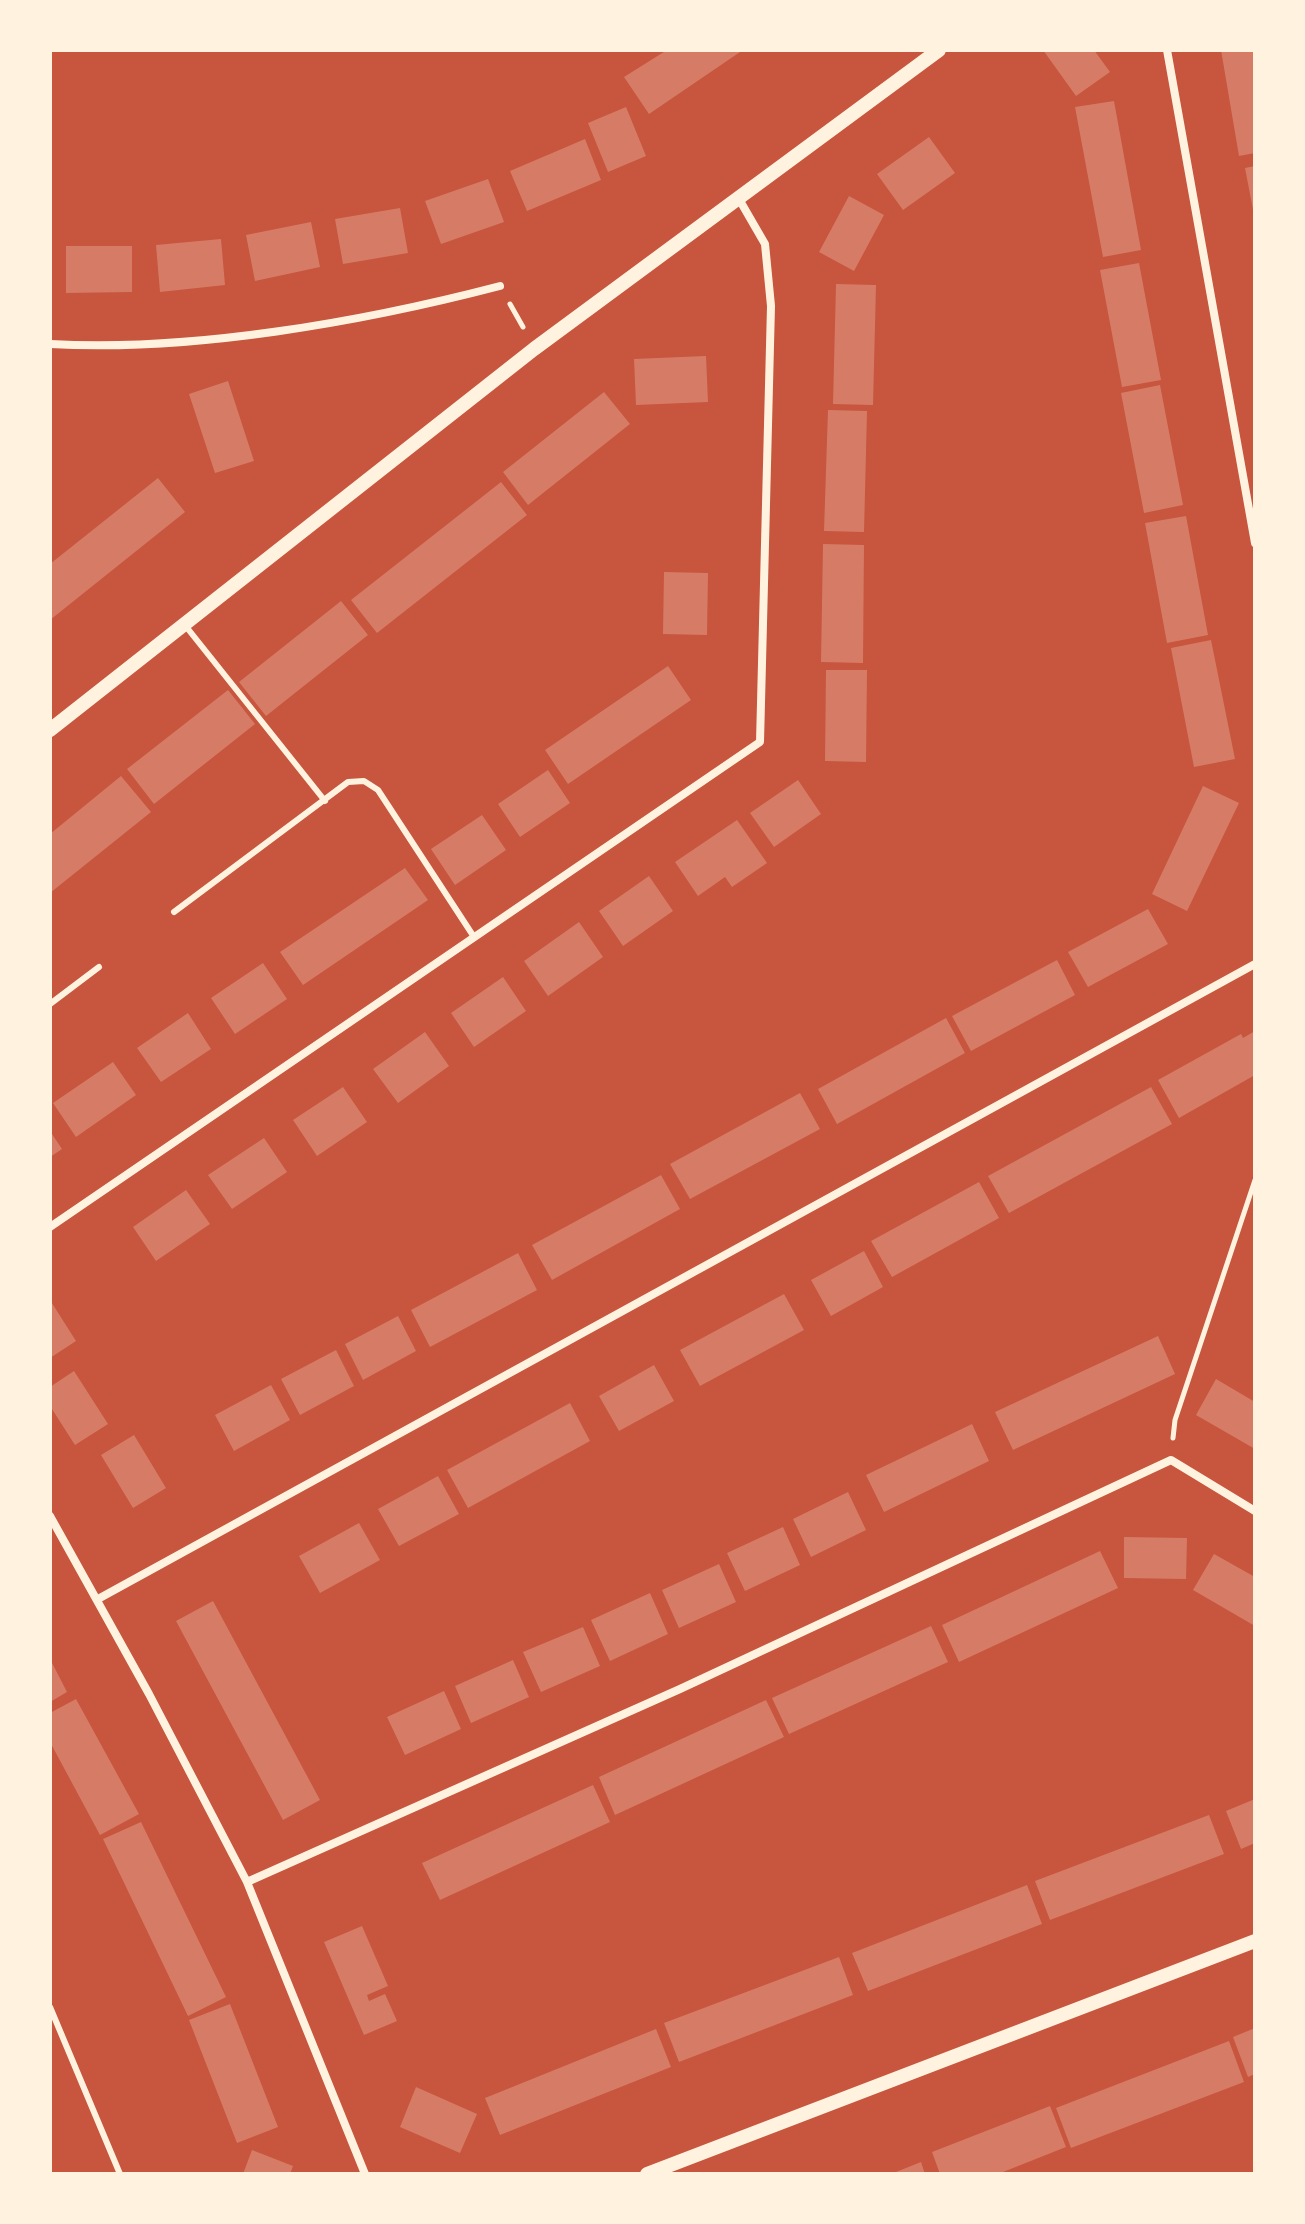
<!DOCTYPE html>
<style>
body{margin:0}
#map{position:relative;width:1305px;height:2224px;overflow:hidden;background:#c8553d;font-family:"Varela Round",sans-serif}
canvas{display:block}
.frame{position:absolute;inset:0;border:52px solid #fff3e0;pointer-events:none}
</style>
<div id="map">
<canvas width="1305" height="2224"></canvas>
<div class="frame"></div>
</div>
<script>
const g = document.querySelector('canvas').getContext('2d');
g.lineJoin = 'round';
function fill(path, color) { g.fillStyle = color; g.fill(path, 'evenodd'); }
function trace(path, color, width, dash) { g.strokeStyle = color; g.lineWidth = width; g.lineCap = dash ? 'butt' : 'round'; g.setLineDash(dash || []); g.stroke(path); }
const building = new Path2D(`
 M667,50h76l-94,64 -25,-37z
 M1043,50h51l16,22 -34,24z
 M1221,50h34v103l-16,3z
 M1114,101l27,149 -38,7 -28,-150z
 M626,107l20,49 -38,16 -20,-49z
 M929,137l26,36 -52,37 -26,-36z
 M585,139l16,41 -74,31 -17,-40z
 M1255,166v49h-1l-9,-47z
 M488,179l16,43 -63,22 -16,-43z
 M849,196l35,19 -30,56 -35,-19z
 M400,208l8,45 -65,11 -8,-45z
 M311,222l9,45 -65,14 -9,-46z
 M221,239l4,46 -65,7 -4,-47z
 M66,246h66v46l-66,1z
 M1139,263l22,117 -39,7 -22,-117z
 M836,284l40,1 -3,120 -40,-1z
 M706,356l2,46 -72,3 -2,-46z
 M228,381l26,80 -39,12 -26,-79z
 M1160,385l23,120 -39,8 -23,-120z
 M604,392l26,32 -102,81 -25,-33z
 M828,410l39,1 -3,121 -40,-1z
 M158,478l27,34 -135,108v-56z
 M501,482l26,33 -150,118 -26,-33z
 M1186,516l22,119 -41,8 -22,-120z
 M823,544l41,1 -1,118 -42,-1z
 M664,572l44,1 -1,62 -44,-1z
 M341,601l27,34 -102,81 -27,-34z
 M1211,640l24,119 -41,8 -23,-119z
 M668,666l23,34 -123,84 -23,-34z
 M826,670h41l-1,92 -41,-1z
 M228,690l27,34 -101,80 -27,-35z
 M548,770l22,33 -50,34 -22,-33z
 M121,776l30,36 -101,81v-59z
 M798,780l23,34 -47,33 -24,-34z
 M1203,786l36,17 -52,108 -35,-17z
 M482,815l24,35 -51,35 -24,-36z
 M737,820l30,43 -35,24 -7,-10 -27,19 -23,-34z
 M405,868l23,32 -125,85 -23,-33z
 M649,876l24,35 -50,35 -24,-35z
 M1148,909l20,35 -80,43 -20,-35z
 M579,922l24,35 -55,39 -24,-35z
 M1057,960l18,35 -104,56 -19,-35z
 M263,963l24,36 -52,35 -24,-36z
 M503,977l23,34 -52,36 -23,-34z
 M188,1013l23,36 -50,33 -24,-34z
 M946,1018l19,35 -128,71 -19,-35z
 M1255,1031v44l-76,43 -21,-38 83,-46 2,4z
 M425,1032l24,34 -51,37 -25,-34z
 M113,1062l23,33 -60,42 -23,-34z
 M343,1087l24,35 -50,34 -24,-36z
 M1151,1087l21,37 -163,89 -21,-37z
 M800,1093l20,36 -130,70 -20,-35z
 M50,1131l12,18 -12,8z
 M264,1138l23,34 -55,37 -24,-34z
 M661,1175l19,34 -128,71 -20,-35z
 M979,1182l20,36 -107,59 -21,-36z
 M186,1190l24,34 -54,37 -23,-34z
 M864,1251l19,36 -52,29 -20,-36z
 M518,1253l19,37 -107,57 -19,-37z
 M784,1294l20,36 -104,56 -20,-36z
 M50,1300l26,41 -26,17z
 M398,1316l18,35 -53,29 -18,-36z
 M1158,1336l17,38 -162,76 -18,-38z
 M336,1350l18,36 -54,29 -19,-36z
 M654,1365l20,36 -55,30 -20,-35z
 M74,1371l34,53 -33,21 -25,-39v-19z
 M1216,1379l39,23v47l-59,-34z
 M271,1385l19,35 -56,31 -19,-36z
 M570,1403l20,38 -122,67 -21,-38z
 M972,1424l17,37 -105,51 -18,-37z
 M134,1435l32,53 -33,20 -32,-53z
 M438,1476l21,38 -60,32 -21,-37z
 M848,1492l18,38 -55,27 -18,-38z
 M359,1523l21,37 -60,33 -21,-37z
 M783,1527l17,38 -55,26 -18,-38z
 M1124,1537l63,1 -1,41 -62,-1z
 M1100,1551l18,37 -159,74 -17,-37z
 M1214,1554l41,23v49l-62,-36z
 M719,1564l17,38 -57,26 -17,-38z
 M650,1593l18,41 -58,27 -19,-41z
 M213,1601l107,199 -37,20 -107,-199z
 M931,1626l17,36 -159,72 -17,-36z
 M583,1627l17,39 -59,26 -18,-40z
 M50,1659l17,33 -17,10z
 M513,1660l16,37 -58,26 -16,-37z
 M444,1691l17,38 -56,26 -18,-38z
 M76,1699l63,115 -39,21 -50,-93v-29z
 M766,1700l18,37 -169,78 -16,-38z
 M593,1785l17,37 -170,78 -18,-37z
 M1255,1799v44l-14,6 -15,-38z
 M1209,1815l15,39 -174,66 -15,-39z
 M141,1822l85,175 -38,19 -85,-177z
 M1027,1885l15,39 -174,67 -16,-38z
 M362,1926l26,60 -21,9 2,6 16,-7 12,27 -33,14 -40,-93z
 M839,1957l14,38 -174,67 -15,-39z
 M230,2004l48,123 -41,16 -48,-123z
 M1255,2028v46l-7,3 -15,-40z
 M656,2029l15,38 -171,68 -15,-37z
 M1229,2041l15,41 -173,66 -15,-40z
 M416,2087l61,27 -17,39 -60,-26z
 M1050,2106l16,41 -68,27h-58l-8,-22z
 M252,2150l41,16 -3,8h-47z
 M921,2162l4,12h-34z`);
const path = new Path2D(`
 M510,304l13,23
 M1173,1438l2,-18 80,-240`);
const service = new Path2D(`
 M184,624l141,177
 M174,912l174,-130 16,-1 14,9 96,147
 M50,1004l49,-37
 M50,2007l70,167`);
const minor = new Path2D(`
 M1167,50l88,493
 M50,344c142,8 312,-22 450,-58
 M50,1227l710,-485 11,-436 -6,-62 -26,-45
 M50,1516l99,178 98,188 118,292
 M98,1599l1157,-635
 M247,1882l433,-193 491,-229 84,51`);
const tertiary = new Path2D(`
 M50,730l484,-381 405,-299
 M647,2174l608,-233`);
fill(building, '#d67c66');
trace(path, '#fff3e0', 5);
trace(service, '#fff3e0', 6);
trace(minor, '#fff3e0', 8);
trace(tertiary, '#fff3e0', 14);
</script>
